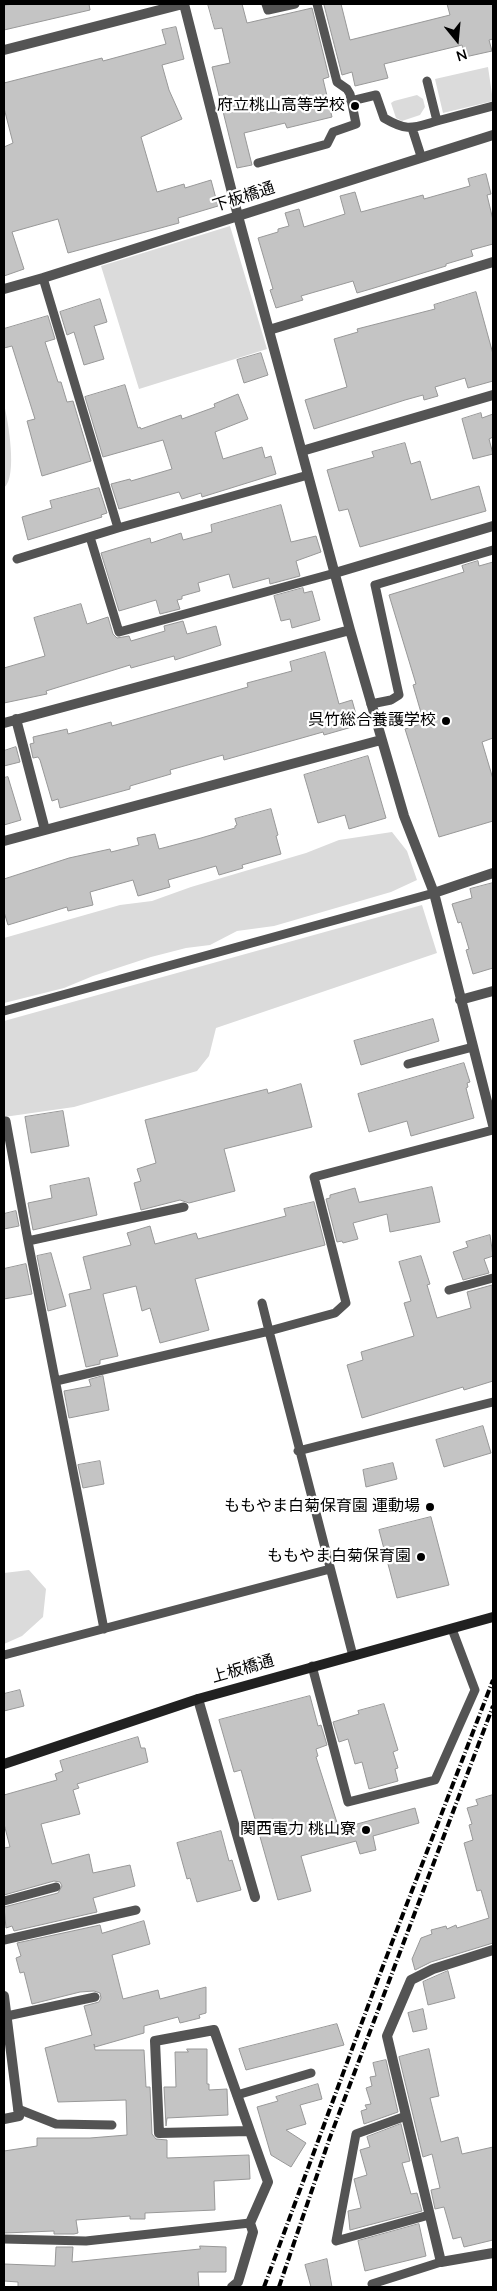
<!DOCTYPE html>
<meta charset="utf-8">
<style>
body{margin:0}
#map{position:relative;width:497px;height:2291px;overflow:hidden;background:#fff;font-family:"Nunito Sans",sans-serif}
canvas{display:block}
.frame{position:absolute;inset:0;border:5px solid #000;pointer-events:none}
.north{position:absolute;left:432px;top:15px;width:50px;height:50px;-webkit-text-stroke:4px #fff;paint-order:stroke;rotate:163deg;font-size:14px;font-weight:700;line-height:20px;text-align:center;color:#000}
.north::after{content:'';display:block;margin:auto;width:18px;height:22px;background:#000;clip-path:polygon(50% 0,100% 100%,50% 72%,0 100%)}
</style>
<div id="map">
<canvas width="497" height="2291"></canvas>
<div class="frame"></div>
<div class="north">N</div>
</div>
<script>
const g = document.querySelector('canvas').getContext('2d');
g.lineJoin = 'round';
function fill(path, color) { g.fillStyle = color; g.fill(path, 'evenodd'); }
function trace(path, color, width, dash) { g.strokeStyle = color; g.lineWidth = width; g.lineCap = dash ? 'butt' : 'round'; g.setLineDash(dash || []); g.stroke(path); }
function label(font, color, halo, rows, align = 'center') {
  g.font = font + ' "Nunito Sans","Noto Sans JP",sans-serif'; g.lineWidth = 4.5; g.setLineDash([]); g.textBaseline = 'middle'; g.strokeStyle = halo; g.fillStyle = color; for (const [text, x, y, turn = 0] of rows) {
    g.save(); g.translate(x, y); g.rotate((+turn || 0) * Math.PI / 180); g.textAlign = isNaN(turn) ? turn : align; if (halo) g.strokeText(text, 0, 0); g.fillText(text, 0, 0); g.restore();
  }
}
const green = new Path2D(`
 M488,67l5,34 -50,12 -8,-34z
 M417,95l6,4 2,8 -5,8 -18,6 -6,-3 -5,-15 3,-2z
 M230,226l37,123 -128,40 -38,-123z
 M4,404c4,17 14,72 0,84z
 M392,832l15,19 10,29 -26,12 -117,34 -37,5 -27,14 -24,3 -35,9 -58,19 -29,12 -60,15v-65l116,-33 32,-4 39,-14 115,-34 33,-13z
 M422,905l15,48 -221,75 -7,28 -12,15 -123,36 -70,10v-96z
 M29,1570l17,19 -3,28 -21,19 -18,8v-71z`);
const building = new Path2D(`
 M13,4h76l1,6 -86,20v-24z
 M208,4h34l5,19 65,-15 17,69 -6,2 9,38 -45,11 -2,-5 -41,10 8,32 -15,3 -25,-101 18,-4 -8,-35 -7,1z
 M329,4h12l9,36 100,-25 -3,-11h46v35l-4,1 3,11 -27,6 -3,-12 -78,19 4,14 -33,8 -3,-14 -10,3 -18,-70z
 M176,27l8,32 -22,6 7,25 13,29 -41,18 16,55 27,-8 1,4 26,-8 7,26 -40,12 1,5 -111,30 -10,-34 -46,13 12,37 -20,7v-129l9,-4 -9,-35v-25l98,-25 1,3 63,-17 -4,-14z
 M486,174l5,20 -4,1 6,25v24l-22,6 2,6 -27,8v2l-72,22 -17,5 -4,-12 -52,15 2,4 -27,8 -6,-18 3,-1 -15,-51 20,-6v-3l11,-3 -4,-13 14,-4 5,18 41,-13 -5,-18 15,-4 6,20 62,-17 1,4 46,-13 -2,-7z
 M476,292l17,62v27l-25,7 -3,-10 -30,9 3,9 -14,4 -1,-5 -18,5 -91,29 -9,-29 42,-13 -13,-48 24,-7 -1,-3 78,-20 -1,-4z
 M100,299l7,23 -13,4 10,33 -20,6 -10,-33 -7,3 -7,-23z
 M48,316l7,23 -10,3 13,40h3l6,20 6,-1 18,60 -49,15 -15,-55 8,-2 -23,-73 -8,2v-19z
 M261,353l7,22 -24,8 -7,-23z
 M125,385l13,43 2,-1 1,2 40,-14 1,4 33,-12 -1,-3 24,-10 10,25 -33,13 8,27 39,-12 3,11 6,-2 5,18 -74,23 -1,-4 -19,6 -3,-7 -60,17 -8,-25 19,-5 1,2 41,-12 -9,-29 -60,17 -18,-60z
 M481,413l1,5 11,-4v23l-4,2 4,15 -20,5 -11,-40z
 M405,443l6,21 9,-3 11,39 48,-14 7,25 -126,36 -12,-38 -9,2 -12,-41 47,-13 -2,-5z
 M99,488l8,25 -6,2 1,2 -74,23 -6,-23 30,-9 -2,-7z
 M281,505l10,37 25,-6 5,16 -25,9 4,15 -30,8 -1,-6 -36,10 -4,-14 -31,9 2,8 -18,5v3l-5,1 3,9 -20,5 -4,-14 -37,11 -18,-58 49,-15 1,5 30,-10 2,7 29,-8 -1,-7z
 M478,561l1,5 14,-4v176l-11,4 11,37v42l-54,16 -34,-108 19,-6 -11,-38 3,-1 -27,-89 75,-23 -2,-6z
 M303,588l1,5 8,-2 8,29 -28,8 -2,-9 -9,2 -7,-25z
 M81,604l6,20 21,-7 5,17 4,4 12,-2 2,5 34,-10 -1,-5 19,-5 4,13 29,-8 5,19 -46,15 -1,-4 -43,12 -1,-3 -84,26 1,3 -43,9v-35l41,-12 -11,-38z
 M325,652l14,52 13,-4 7,25 -35,10 -1,-3 -99,28 -1,-5 -53,15 1,4 -41,12v3l-70,19 -2,-9 -6,2 -12,-41 -2,-3 -5,1 -3,-14 4,-1 -1,-6 34,-8 1,5 43,-12 1,4 136,-39 -1,-4 45,-12 -2,-9z
 M16,747l4,15 -16,4v-15z
 M368,756l18,62 -37,11 -4,-14 -27,8 -14,-48z
 M8,777l13,43 -17,5v-47z
 M271,809l7,26 -2,1 5,18 -39,11 1,3 -24,7 -3,-9 -48,14 2,7 -32,9 -5,-16 -43,12 3,13 -25,6 -1,-4 -59,18 -4,-13v-33l65,-21 41,-9 1,3 28,-7 -2,-7 18,-4 4,15 42,-11 34,-10v-2l2,-1 -2,-6z
 M493,883v85l-20,6 -7,-24 3,-1 -8,-27 -3,1 -6,-19 20,-6 -2,-9z
 M433,1019l6,22 -78,24 -7,-24z
 M464,1063l6,19 -3,1 1,4 -2,1 8,30 -63,18 -4,-15 -38,11 -11,-38z
 M301,1084l11,43 -88,22 11,42 -46,12 -9,-3 -39,10 -7,-27 7,-2 -4,-12 19,-6 -11,-43 122,-31 1,4z
 M63,1111l6,35 -38,7 -6,-36z
 M89,1178l8,37 -64,15 -5,-27 24,-5 -2,-12z
 M432,1187l8,35 -50,10 -3,-18 -34,9 5,16 -15,4 -1,-2 -5,1 -11,-43 4,-1v-3l25,-7 4,14z
 M314,1202l11,43 -130,34 14,51 -49,13 -10,-35 -8,3 -6,-25 -33,8 15,62 -18,4v4l-14,3 -17,-73 22,-5 -8,-32 48,-12 -4,-12 23,-7 5,18 41,-11 2,6 88,-23 -2,-7z
 M16,1211l3,15 -15,3v-15z
 M490,1235l3,21 -9,3 5,14 -26,7 -10,-28 15,-5 -2,-5z
 M51,1253l15,53 -18,5 -11,-55z
 M421,1256l9,28 -3,1 10,33 34,-10 -4,-16 25,-7 1,96 -29,9 -1,-3 -101,31 -15,-53 16,-5 -2,-8 53,-16 -10,-33 7,-2 -12,-39z
 M26,1264l6,30 -28,5v-30z
 M103,1376l6,34 -40,8 -5,-27 27,-5 -2,-6z
 M483,1426l8,27 -47,14 -8,-27z
 M100,1461l4,23 -21,4 -5,-23z
 M393,1463l4,16 -31,8 -3,-17z
 M431,1517l18,68 -52,13 -18,-68z
 M20,1690l4,16 -20,5v-17z
 M310,1696l8,30 3,-1 6,20 -11,4 2,7 -2,1 23,72 76,-21 4,15 -46,13 3,14 -16,4 -4,-13 -55,15 10,35 -33,9 -37,-130 -7,2 -15,-52z
 M384,1704l14,46 -5,2 5,16 -3,1 3,12 -29,8 -7,-27 -7,2 -7,-25 -9,3 -6,-20 26,-8 -1,-3z
 M138,1737l3,11h4l3,14 -71,22 2,4 -6,2 7,24 -39,10 11,40 37,-10 4,19 37,-8 5,21 -42,12 4,14 -83,19 -2,-5 -6,2 -2,-21 54,-14 4,-7 -2,-4 -6,-1 -50,14v-47l6,-1 -6,-23v-29l53,-15 -2,-6 8,-3 -3,-10z
 M493,1795v148l-62,19 -16,8 -3,-11 9,-21 11,-4 -1,-4 15,-4 1,3 9,-4 1,3 32,-10 -8,-28 -4,1 -13,-48 9,-3 -4,-15 3,-1 -5,-16 11,-3 -2,-5z
 M221,1831l8,30 3,-1 9,30 -44,12 -7,-24 -3,1 -10,-36z
 M144,1921l6,23 -38,11 11,44 35,-9 2,9 46,-12v26l-7,2 1,3 -20,5 -2,-6 -34,9v7l-49,14 -1,-3 1,6h49l2,37h4l2,47 4,5 11,1v18l82,-3 1,24 -36,2 1,29 -70,3v6h-15v-3l-54,4 2,13 -4,1h-20v-3l-50,2v-82l33,-5v-8h53l37,-3 -1,-35 -68,2 -13,-54 47,-13 -8,-29 15,-4 2,-4 -1,-5 -6,-2 -14,1 -48,12 -8,-32 -4,1 -4,-15 5,-2 -4,-13 83,-18 2,8z
 M448,1971l7,27 -27,7 -5,-23z
 M423,2009l4,20 -14,3 -5,-19z
 M337,2024l7,21 -98,25 -7,-21z
 M187,2049h20v35h2v6l18,-1 1,26 -61,3 -1,8 -2,-39h12l-1,-35h13z
 M429,2049l10,47 -9,2 11,44 17,-5 4,17 31,-7v93l-29,7 -3,-10 -8,2 -9,-32 -9,2 -4,-19 9,-2 -8,-34 -9,3 -24,-100z
 M386,2060l12,52 -34,12 -3,-13 6,-2 -2,-4 6,-1 -5,-16 6,-2 -2,-9 6,-1 -3,-13z
 M318,2084l4,15 -22,6 6,19 -20,6 20,13 -15,24 -20,-12 -14,-48 21,-6 -2,-4z
 M401,2124l9,37 -8,2 9,31 6,-1 5,18 -72,19 -2,-19 13,-3 -7,-29 13,-4 -7,-25 10,-3 -3,-10z
 M419,2224l7,32 -61,15 -7,-30z
 M200,2246l26,1v25h-28l1,15h-181v-5l-14,-1v-17l51,2 1,-19h17l-1,15 128,-13z
 M327,2259l5,28h-21l-6,-22z`);
const lane = new Path2D(`
 M266,4l2,6 27,-6
 M351,101l25,-6 8,23c24,14 28,10 53,3l-10,-40
 M437,121l56,-15
 M412,128l9,28
 M258,163l69,-19 6,-12 23,-8 -6,-30 -3,-5 -10,-7 -20,-78
 M43,278l75,250
 M90,537l29,95 216,-59
 M17,559l101,-31 190,-53
 M371,704l20,-4 8,-5 -24,-110 118,-35
 M4,1011l430,-118
 M408,1064l65,-17
 M6,1121l22,120
 M449,1290l44,-12
 M56,1381l213,-50 -7,-28
 M298,1451l195,-49
 M104,1629l-76,-388 156,-34
 M4,1655l326,-86
 M353,1656l-84,-325 66,-18 11,-10 -32,-126 179,-47
 M312,1666l36,136 87,-22 40,-90 -23,-61
 M4,1901l52,-14
 M4,1940l132,-30
 M7,2016l88,-19
 M237,2095l74,-22
 M18,2109l38,15 56,1
 M406,2116l-50,18 -20,107 93,-26
 M4,2239l82,2 164,-18
 M372,2284l69,-22`);
const street = new Path2D(`
 M184,4l54,212 112,414 54,186 30,77 59,232
 M4,50l179,-46
 M4,289l39,-11 450,-143
 M269,330l224,-68
 M302,451l191,-56
 M335,573l158,-47
 M16,719l29,111
 M4,723l346,-93
 M4,841l377,-101
 M434,893l59,-20
 M460,1000l33,-9
 M198,1699l57,198
 M493,1950l-60,19 -22,11 -24,56 54,226 52,-9
 M4,1996l15,120 -15,3
 M232,2287l6,-5 15,-50 -3,-9 18,-41 -54,-152 -59,11 4,92 91,-2`);
const secondary = new Path2D(`
 M4,1764l194,-65 295,-82`);
const rail = new Path2D(`
 M264,2287l114,-308 115,-299
 M279,2287l50,-147 164,-434`);
const markers = [
 [355,106,5,"#000"],
 [446,721,5,"#000"],
 [430,1507,5,"#000"],
 [421,1557,5,"#000"],
 [366,1830,5,"#000"]
];
const poiNames = [
 ["府立桃山高等学校",345,106],
 ["呉竹総合養護学校",436,721],
 ["ももやま白菊保育園 運動場",420,1507],
 ["ももやま白菊保育園",411,1557],
 ["関西電力 桃山寮",356,1830]
];
const streetNames = [
 ["下板橋通",244,198,-18],
 ["上板橋通",243,1670,-16]
];
fill(green, '#dbdbdb');
fill(building, '#c4c4c4');
trace(building, '#989898', 1);
trace(lane, '#545454', 9);
trace(street, '#545454', 10);
trace(secondary, '#212121', 10);
trace(rail, '#000', 4, [8, 2.5, 1, 2.5]);
for (const [x, y, r, color] of markers) { const dot = new Path2D(); dot.arc(x, y, r, 0, 2 * Math.PI); g.fillStyle = color; g.fill(dot); trace(dot, '#fff', 2); }
label('16px', '#000', '#fff', poiNames, 'right');
label('16px', '#000', '#fff', streetNames);
</script>
